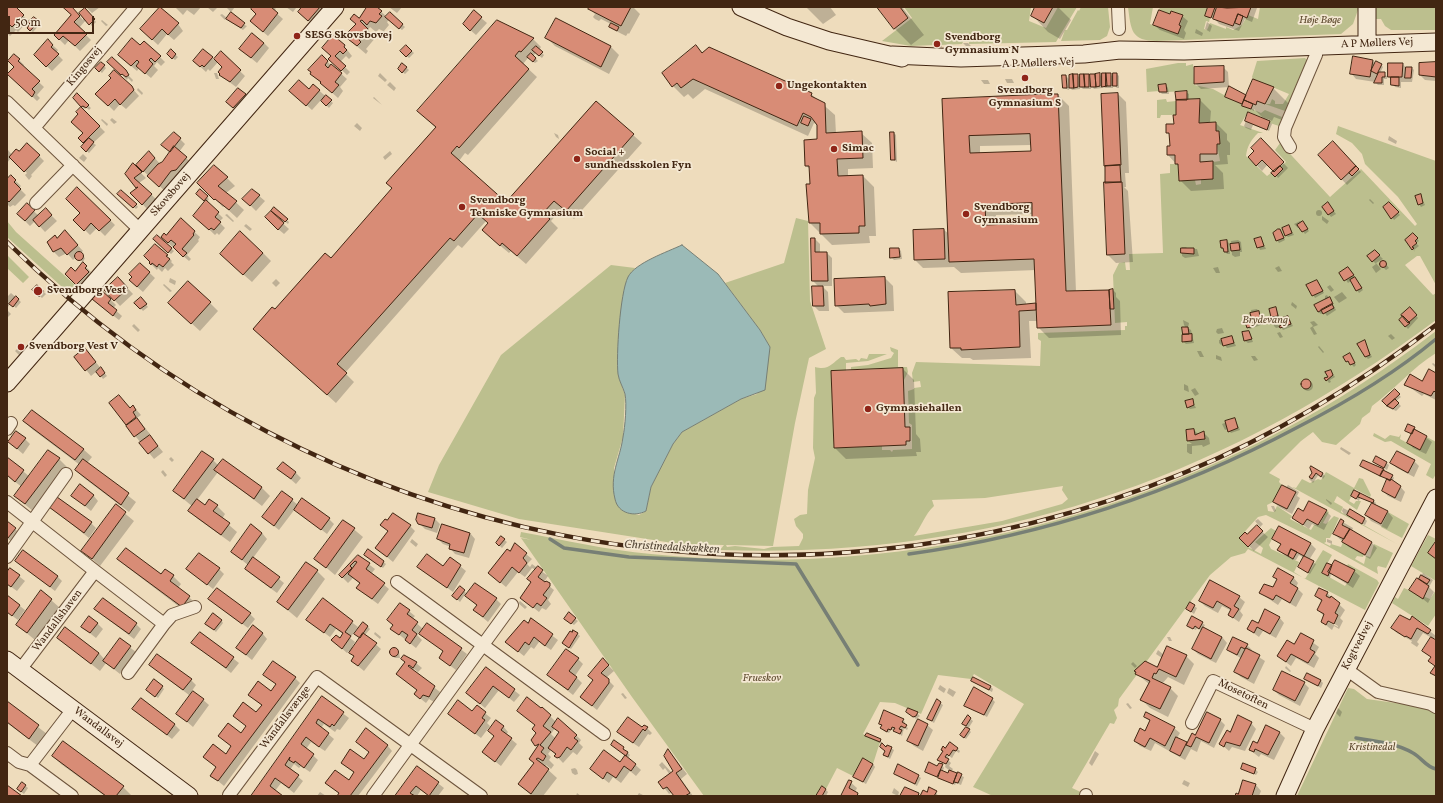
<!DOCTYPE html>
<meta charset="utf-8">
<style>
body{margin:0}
#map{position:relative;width:1443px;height:803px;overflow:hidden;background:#eedcbc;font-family:Vollkorn,serif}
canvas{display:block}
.frame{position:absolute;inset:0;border:8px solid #422612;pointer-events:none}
.scale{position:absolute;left:8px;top:16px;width:86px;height:18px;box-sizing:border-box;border:2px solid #422612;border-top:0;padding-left:5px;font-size:12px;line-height:14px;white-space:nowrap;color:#422612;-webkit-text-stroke:3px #f4e8d3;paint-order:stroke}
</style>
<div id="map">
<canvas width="1443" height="803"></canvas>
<div class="frame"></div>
<div class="scale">50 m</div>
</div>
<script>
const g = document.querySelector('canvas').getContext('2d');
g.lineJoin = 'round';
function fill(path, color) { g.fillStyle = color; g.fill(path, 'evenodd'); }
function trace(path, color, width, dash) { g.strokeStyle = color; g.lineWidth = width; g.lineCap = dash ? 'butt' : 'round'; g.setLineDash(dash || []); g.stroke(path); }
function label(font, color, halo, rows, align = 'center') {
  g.font = font + ' Vollkorn,serif'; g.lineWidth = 3.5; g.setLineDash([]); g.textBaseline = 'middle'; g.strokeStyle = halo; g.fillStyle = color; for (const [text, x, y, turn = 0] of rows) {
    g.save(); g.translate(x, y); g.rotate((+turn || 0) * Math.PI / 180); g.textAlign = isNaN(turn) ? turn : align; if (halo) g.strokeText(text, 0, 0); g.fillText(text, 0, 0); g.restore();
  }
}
const green = new Path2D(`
 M904,7h127l-2,14 17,7 12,-21h19l-21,35 -87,2v-2h-6l-1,2 -22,1v-3l-6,1v2l-23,1 -29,-5 30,-23z
 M1081,7h27l2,20 -3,9 -7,4 -39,1 4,-11h2l11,-20 1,1z
 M1128,7h25l-3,17 28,10 5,-19 -12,-4 -1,3 -11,-4 1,-3h48l-3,8 5,3 -1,4 -3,-1 -2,8 3,1 3,-7 16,6v-2l7,3 9,-5 6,-10 10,4 2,-12h99l-6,17 -12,10 -184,7c-26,0 -26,-11 -29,-34z
 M1374,7h62v23h-45l-6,-4 -4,-7h-6z
 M1305,58l2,2 -22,51 -20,-7h5l2,-5 3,2v3h8l6,-10 -36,-15 -1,-2 5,-16z
 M1178,63h8v3l7,-2 1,21 19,4 11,6 4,-7 -3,9 36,16 4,-3 17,7 -3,9 -9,-3v-3l-22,-8 -8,13 23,8h-5c-7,7 -11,13 -12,23l21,20 4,-3 4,4 8,-7 -3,-3 6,-5 -11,-12 5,-7 50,54 31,-28 54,57 2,-2 -19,-27 -33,-33 -3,-10 -10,-11 -16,-9 2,-8 98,35v124l-16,-29h-3l-12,9 28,30 3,-2v27c-215,161 -446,239 -716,230l4,-5 -45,-1 -160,-25 -91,-27 11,-27 62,-110 110,-90 24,3 -7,10 -10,97 7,20 -2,42 -9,31 1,32 8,11 16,4 7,-4 5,-24 22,-43 9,-12 59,-33 16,-5 13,-47 -10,-17 -35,-47 59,-20 12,-45 12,3 2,80 16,48 -17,9 -14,65 -22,123 -47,-1 1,2 8,-1 29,3 8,-2 27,-1 4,-8v-4l-7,-8 -2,-7 6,-4 7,-1 1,-24 7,-32 -2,-10 1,-50 2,-5 -1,-26c14,4 17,-4 26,-10h3l2,3 10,-1 3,2 2,-3 6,1 2,-5h18l-19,7 -22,2v8h-15l3,77 48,-2v4h8l2,2 1,-2 19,-1v-24l-3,-2 -1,-32 6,-2v-1l7,-1 -1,-6 -7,1 -1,-9 4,-11 124,4 1,-25 -3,-2v-6l87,-3v-4h2v-4l-12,1 -2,-48 6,-12 6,-1 1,8h4l-1,-16 34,-1 -3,-79 10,-1v-9h8l1,16h16l1,5 5,-1v-5h12v-17l7,-1 -3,-17h3l-1,-13h-3v-9l-17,1 1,-24 -13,1v-9l-20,1 -1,-8 -8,1 1,6 -12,1 -1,-23zM1063,486l-1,4 6,9 -6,5 -60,17 -88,15c7,-9 11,-22 20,-30l-2,-6 53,-2z
 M1166,99l1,3 9,-1v14h-15l-1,3h-3v-18z
 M7,221l9,11 58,52 6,3 -8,9 -65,-59z
 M7,255l22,22 -6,6 -16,-15z
 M1436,331v22c-24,15 -42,37 -64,53l-2,6 -8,6 -2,6 -24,21 -14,-3 -9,-10 -12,9 -32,32 11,6 -1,3 3,3 -9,17 -6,3 1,6 6,1 3,-6 15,10 -2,3 21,11 3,-5h5l8,-14 2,1 -6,11 3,1 8,-8 5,2 -9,20h-4v4l-2,1 6,3 1,-2 10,3 2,-5 21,12 -1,3 -6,-1 -2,3 9,5 2,-8 4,1 4,-13 19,9 -7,15 -8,-2 -1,2 1,6 -67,-37 -45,-22 -8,2 -19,21 9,9 13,7 2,-6 -8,-6 16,-14 5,3 -7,14 2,4 28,13 -5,10 11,7 18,-29 9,5 -10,18 23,13 10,-15 -8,-5 1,-2 29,16 2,3 -14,27 -117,-61 -3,4 -14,4 -21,18 -91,124 -1,7 -4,4 3,8 -3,6 -4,-1 -38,65 11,5 -2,3h-88l-20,-9 51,-83 -50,-30 -3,5 -33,-4 -17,39 -26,-11 -15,-1 -17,32 17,8 -7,22 -10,-6 -10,18 -16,-8 -11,21 -5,-3 -5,10h-112l-72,-99 -111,-159 11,2 -12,-3 1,-5c43,8 86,18 130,22 279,29 563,-51 785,-223z
 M890,347l8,3v17h9l1,5 -4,8 -1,-12 -52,2v-3l17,-2 23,-7 3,-5 -3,-2z
 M1374,433l11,6 5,-4 9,2 2,-3 -1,5 20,11 7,-13 9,5v32l-3,5 -7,-4 5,-11 -40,-23 -6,1 -12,-6z
 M1326,472l28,16 5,-10 4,1 8,16 -1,2 -15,-8 -6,12 5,3 2,-3h5l-4,9 -20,-14 -3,6 9,5 -2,5 56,32 -105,-57 4,1 6,-9 8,4 8,-4 3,1z
 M1388,512l21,12 -7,14 -21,-11z
 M1428,535l8,4 -8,14 8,6v22l-25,-15z
 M1404,588l26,11 6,-9v24l-8,12 -36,-23 3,-6 3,2z
 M1348,688l6,1 13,10 64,9 5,4v84h-139z`);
const water = new Path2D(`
 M682,245l36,29 42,56 10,17 -5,43 -24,9 -59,33 -9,12 -22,43 -5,24c-11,6 -28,3 -31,-12 -6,-24 5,-40 8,-62 2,-10 4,-33 2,-43 -2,-7 -6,-13 -7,-20 -2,-18 2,-81 10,-97 7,-14 39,-25 54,-32z`);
const shadow = new Path2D(`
 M7,7h12l-2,2 11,12 -10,11 -2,-2 -6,6 -3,-3z
 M64,7h8l11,13 2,-11 11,13 -4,4 -6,-6 -7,8 12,12 -11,11 -11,-11 -4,5 -10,-10 18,-20z
 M86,7h14l-8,6z
 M175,7h26l-7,8 -7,-5 -4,5z
 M207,7h8l2,1 -4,4z
 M226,7h9l-4,5z
 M254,7h20l2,2 -2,2 9,8 -15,17 -12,-10 1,-12z
 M286,7h9l1,1 -3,4z
 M304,7h20l3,3 -13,16 -10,-9z
 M368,7h8l11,10 3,-3 15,13 -3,3 -13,-10 -2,2 2,3 -5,6 6,5 -2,2 -6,-5 1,-2 -4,-2 -3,3 -6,-5 -2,3 8,7 -10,12 2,2 -2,3 -21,-18 12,-12z
 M389,7h13l-5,6z
 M591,7h42l7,7 -11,20 -1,-1 -2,3 -14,-7 -2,-2 1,-3 -10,-5 -2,2 -4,-2 -2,-2 2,-3 -5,-5z
 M806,7h24l6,8 -13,9z
 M878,7h24l22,28 -13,10 -16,-16z
 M1037,7h21l13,13 -11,19 -12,-7 -16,-17z
 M1209,7h12l7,3 1,-3 28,1 -5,14 -7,-3 -6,12 -20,-7 -5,-6h-6l-2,-3z
 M474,12l13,11 -11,12 -7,-6z
 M222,14l5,4 20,8 -4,4 -14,-9 -3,-3 -1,2 -5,-5z
 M1171,15l11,1 6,5 -4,9 2,3 -2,6 -24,-9 -6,-5z
 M34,18l6,6 -7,8 -5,-4z
 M557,19l54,28 8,8 -10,19 -54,-28 -8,-8z
 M102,20l6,5 -2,1 -5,-5z
 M1207,22l5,4 -2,6 -5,-3z
 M178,24l5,7 -9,9 -7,-6 -9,11 -17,-16z
 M1196,29l7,4 -1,3 -7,-3z
 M533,39l8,8 -2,3 5,5 -2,3 -6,-5 -3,3 5,5 -3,2 -7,-5 -5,6 14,13 -69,78 -3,-2 -6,8 47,43 90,-102 46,41 -68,76 -12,-11 -11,13 7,7 -32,36 -15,-13 -2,2 -18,-15 -2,-15 -3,-2 -24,27 -4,-3 -113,128 9,9 -18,21 -82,-74 77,-70 62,-71 43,-60 -10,-9z
 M48,41l10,9 -2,3 7,7 -11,11 -17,-16z
 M264,43l5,5 -12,15 -11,-9z
 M940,43l2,4h-5l-2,-2z
 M963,43h5l3,3h-5z
 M344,46l8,10 -3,3 -3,-3 -6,6 10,10 -3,3 -17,-16z
 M406,46l8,7 -5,5 -8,-7z
 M140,47l20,10 5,5 -4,4 -4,-4 -3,4 4,4 -7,8 -12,-10 -2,3 -13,-11z
 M696,47l7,6 108,41 24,21 1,19 25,-1 11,10 1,25 -25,1v8l15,-1 11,11 2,49h-7l1,7 -38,2 -22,-22v-54l-4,-3 13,-26 -1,-15 -4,-2 -6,13 -103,-47 -12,10 -5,-5 -4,3 -11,-11z
 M204,50l10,10 7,-7 24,23 -9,11 -16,-12 3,-8 -5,-5 -8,9 -2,-2 -2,3 -12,-11z
 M171,51l7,6 -3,3 -7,-6z
 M14,55l10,10 -1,2 21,20 -7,8 3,3 -3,3 -23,-22z
 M322,57l25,22 -7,8 3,4 -5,7 -27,-24z
 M1354,57l19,4 3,3 5,1 2,2 -3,6 7,3v3h-3v6h-6l-3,-3 -19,-3 -5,-6z
 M112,59l21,21 -1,2 -4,-4 -1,2 -18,-18z
 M101,63l5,5 -4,5 -5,-5z
 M402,64l7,6 -4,4 -6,-5z
 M1403,64l3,4h6l2,2 -2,12h-11v6l-6,-1 -6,-10z
 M1436,64v17l-11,-1 -5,-5z
 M1223,67l5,5 1,15 -28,2 -6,-6z
 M214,73h3l2,6h-3z
 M380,73l7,7 -2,2 -7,-6z
 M1099,74l4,4 7,-4 4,4 3,-4 2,2v12h-2l-4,-4v4h-8l-3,-3v3l-8,1 -3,-4v4h-8l-3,-3v3l-8,1 -3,-4v4l-5,-2 2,-12 4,4 7,-5 4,4 7,-4 4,4z
 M1005,79h7l2,4h-7z
 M981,80h7l2,4h-6z
 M390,82l6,6 -2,3 -7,-6z
 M313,85l20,18 -4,5 -8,-8 -9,10 -16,-14 13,-6z
 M1166,85l2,3 1,6h-7l-2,-2z
 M131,87l8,9 -13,13 -6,-5 -6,7 -17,-17z
 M138,88l5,5 -1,2 -5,-5z
 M1273,88l16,16 -7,16 -8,-3 -2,4 -5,-2 5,5 -3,7 -16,-6 -2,5 -5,-2 -2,-2 5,-13 15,6 -10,-10v2l-28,-14h21z
 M1186,92l3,2v7l11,-1 11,11 -1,12h6l11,11v6l3,3v12h-3l1,9 -13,1 8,8 1,16 -33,2 -11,-11 -1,-13 -11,-12 3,-8 -1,-12 -3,-2 8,-8z
 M1118,94l8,8 3,71h-4l1,14h-2l4,4 5,71 -17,1 -8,-8 -6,-160z
 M77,95l14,13 -2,2 -3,-3 -2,2 -10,-11z
 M245,95l5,5 -11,13 -7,-6z
 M1058,95l11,11 7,186 37,-2 3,3v4l4,4 1,34 -72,3 -11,-11 -1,-6h-8l2,37 -58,2 -3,-2h-8l-11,-10 64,-57 11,11v3l11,-1 -1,-34 -75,3 -7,-6 -31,1 -8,-8 -1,-29 30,-1 5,4 -6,-134zM1031,145l1,7 -52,2v-8zM1033,214v10l-37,2v-11z
 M374,97l8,8 -9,-7z
 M81,108l24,24 -12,11 3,2 -7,8 -7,-6 3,-3 -6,-6 5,-5 -5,-19z
 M112,118l5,4 -3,2 -4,-4z
 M102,119l6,5 -1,2 -6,-6z
 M357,123l5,5 -2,3 -6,-5z
 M174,133l11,11 -6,8 15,13 -26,29 -31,-29 17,-8 6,7 2,-1 9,-10z
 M554,133l4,2 1,4 -3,-2z
 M894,133l2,2 1,27 -5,-3z
 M1389,136l8,5 -1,3 -8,-4z
 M1261,139l27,29 -10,10 -10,-14 -6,7 -13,-14 7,-6z
 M27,144l17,17 -13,14 1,1 -3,4 -4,-5 2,-2 -16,-15 -4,5 1,-13 4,5 7,-2z
 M1339,148l22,24 -14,13 -28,-30z
 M390,151l2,3 -7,6 -2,-3z
 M83,154l4,4 -3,4 -5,-4z
 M133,165l13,13 -7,5 18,17 -9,10 -16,-17 6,-4 -12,-15z
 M11,176l10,10 -2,2 7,7 -11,11 -2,-1 -3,2 -3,-3v-23z
 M227,178l8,8 -9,7 18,17 -7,8 -13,-12 -1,1 -24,-24z
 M77,188l38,37 -10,11 -8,-8 -7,7 -15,-15 7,-7z
 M252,190l13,11 -9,10 -7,-7z
 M200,191l9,8 -2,3 16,16 -4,4 6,6 -6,7 -2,-2 -2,2 -15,-14 6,-19 -9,-8z
 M1420,195l5,10 -4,2 -2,-3z
 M120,196l16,8 2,3 -2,2z
 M1370,199l4,4 -1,1 -4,-4z
 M1389,203l11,12 -6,5 -9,-13z
 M27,205l12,11 12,-1 6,6 -12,11 -10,-11 -5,5 -12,-12z
 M1330,206l6,8 -5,3 -8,-10z
 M274,209l15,13 -1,2 -15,-13z
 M1316 213a3 3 0 1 1 6 0a3 3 0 1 1-6 0Z
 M271,213l18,16 -5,5 -13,-11z
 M227,214l7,7 -1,1 -8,-7z
 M1322,216l7,5 -2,3 -5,-4z
 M181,220l19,17 -2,3 1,1 -12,14 4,4 -2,2 -22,-19 -1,-5z
 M1300,221l9,10 -4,3 -5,-7 -2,1 -4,-4z
 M246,224l6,5 -2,2 -6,-5z
 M1289,226l5,9 -6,2 -2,-2z
 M1280,230l5,10 -6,3 -2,-3z
 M1413,234l6,7 -3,2 3,3 -5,4 1,2 -9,-12z
 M157,236l17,15 -3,3 -17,-15z
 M70,237l13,14 -4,3 6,4 -2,4 -7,-5 -3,3 -6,-7 -8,4 -6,-6 4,-12z
 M1261,238l5,11 -6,1 -4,-10z
 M812,239h3l5,5v9h7l5,5v28h-10l6,6 1,19h-10l-5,-5 5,-19 -6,-6z
 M1238,240l3,2 1,10h-2v4l-5,1 -3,-2 -1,-14z
 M1226,241l3,2 1,11h-3l-5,-6z
 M155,245l17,16 -1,1 3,3 -6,6 -3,-3 -3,4 -4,-4 -1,2 -7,-7z
 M1182,247h4l2,2h9l2,7 -14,2 -3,-2z
 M899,249l2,2 1,8 -8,1 -3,-3z
 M1375,251l8,8 -7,4 5,6 -5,4 -4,-6 4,-3 -3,-3z
 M263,253l8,8 -19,21 -23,-20z
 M1383,260l6,8 -3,2 -6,-6z
 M83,264l8,8 -2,2 4,4 -11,11 -16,-15 9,-2z
 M140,264l15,14 -12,14 -7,-6z
 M1279,266l3,5 -4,1 -3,-4z
 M1218,267l2,6h-4l-3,-5z
 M1351,271l12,19 -4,3 -8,-12 -3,2 -7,-10z
 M118,278l15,16 -13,12 -14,-15z
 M170,278l6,3 -1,4 -6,-3z
 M885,278l8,8 1,25 -50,2 -8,-8z
 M276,279l4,4 -4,4 -4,-4z
 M1317,281l7,12 -9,5 -7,-13z
 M164,284l8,7 -2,1 -7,-7z
 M1330,285l4,5 -3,2 -4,-5z
 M37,286l9,8 -4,4 -9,-8z
 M101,290l15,15 -3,3 9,8 -3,4 -21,-16z
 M1342,292l5,6 -8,5 -5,-6z
 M11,293l10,9 -5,6 -5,-5 -4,5v-11z
 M1327,295l9,15 -9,6 -3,-4 -3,2 -3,-2 7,-12v-4z
 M141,298l7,9 -5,4 -7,-8z
 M1292,302l5,4 -1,3 -5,-4z
 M210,303l8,8 -18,20 -22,-20z
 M1276,308l4,10 -5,1 3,3 1,5 5,-2 4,-8 5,9 -10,4 -2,-3 -5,1 -2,-2 -1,-5 2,-1 -3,-3z
 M1257,309l9,14 -16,6 -2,-2 5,-6 -2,-11z
 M7,310l4,4 -4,4z
 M1412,311l6,7 -10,11 -8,-9z
 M1183,320l6,3 -1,5 3,2 3,13 -8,1 -3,-3v-13h3l-2,-3z
 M1314,321l4,4 -5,2 4,7 -3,1 -4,-7 3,-2 -3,-4z
 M134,324l6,6 -2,2 -6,-6z
 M1222,328l2,5 -6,1 -2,-2 1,-3z
 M1249,332l4,10 -5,1 -3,-2z
 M1280,332l3,5 -3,1 -3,-5z
 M1391,334l4,4 -3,2 -4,-4z
 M1232,337l4,9 -9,2 -3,-4 -3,1 -2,-2v-3z
 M1364,341l8,16 -4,2 -2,-2z
 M1319,346l5,6 -1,1 -5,-6z
 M18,348l4,4 -3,3 -4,-4z
 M1197,351h4l3,6h-4z
 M90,355l17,21 -4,3 -6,-8 -6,5 -15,-19z
 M1216,355l5,2 1,4 -6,-2z
 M1350,355l6,10 -2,2 -9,-10z
 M1251,356h4l3,4 -4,1z
 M1433,363l3,2v3l-4,-4z
 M903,369l11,11 2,54 4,5 1,13h-5l1,4 -71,3 -11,-11z
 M1331,371l4,6 -5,3 1,2 -2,1 -3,-4 3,-2z
 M1436,374v26l-12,-6 -2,2 -17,-12 18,-1z
 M1303 386a5 5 0 1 1 10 0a5 5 0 1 1-10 0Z
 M1184,384l4,2 1,6 -5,-2z
 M1195,388l4,6 -4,2 -4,-6z
 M1395,391l6,6 -5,4 5,5 -5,5 -6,-3 -7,-6z
 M119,396l11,13 3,-3 8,9 -4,3 13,16 -1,1 14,17 -9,7 -26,-32z
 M1192,400l4,8 -6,1 -2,-2z
 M1235,419l5,11 -9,3 -3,-4 -3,1 -3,-6z
 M24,421l59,28 9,8 -5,6 49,39 -7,10 -45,-34 -8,-8 4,-5 -48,-36z
 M1409,425l23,17 -6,12 -13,-6 -5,-6 4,-7 -6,-4z
 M1194,430l3,3h7l5,5 1,6 -7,3 -1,-2 -10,1v8h-2l-3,-2v-8h5l-4,-3z
 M25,439l5,5 -7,10 -14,-12z
 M1341,447l10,6 -2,2 -9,-6z
 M171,457l3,3 -2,2 -3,-3z
 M1377,457l12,8 -2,5 -13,-8z
 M7,458l23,19 29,-18 8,8 -33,45 -19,-16 7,-9 -15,-11z
 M213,460l6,6 4,-6 39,28 8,8 -8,10 -44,-34 -21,28 8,6h12l8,8 -3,5 15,13 -7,10 -32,-23 -8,-8 3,-4 -19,-16z
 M1414,461l5,5 -5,11 -17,-9 -6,-5z
 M1361,466l31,9 2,3 -2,4h4l9,10 -4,10 -13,-6 -5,-5 5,-11z
 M1312,467l11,7 2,2 -2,3 -4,-5 -6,9 -4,-4 4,-6z
 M279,469l16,3 6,6 -5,6z
 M163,470l4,5 -2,2 -4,-5z
 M1288,485l11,7 -2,4 3,2 -8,16 -13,-7 -5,-5z
 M1354,491l20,10 2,2 -1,3 13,6 5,6 -6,11 -16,-8 -5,-6 7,-12 -13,-5 -1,3 -5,-3 -2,-2z
 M282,492l16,13 31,14 5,5 -7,10 -32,-25 -16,21 -10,-8 -5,-5z
 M93,495l5,6 -7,10 -18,-15z
 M1326,499l6,4 -1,2 -5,-5z
 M116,506l18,15 -34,45 -17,-15z
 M1271,506h3l2,5 -2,1z
 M50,507l41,16 5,5 -7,10z
 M1343,508l22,11 2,2 -2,4 -21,-11 -2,-3z
 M1326,511l5,5 -7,14 -12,-6 -3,5 -16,-11 11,-5z
 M435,519l5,5 -3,9 -12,-4 -6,-6z
 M1258,519l5,5 -3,3 -5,-6z
 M344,521l19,16 -28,38 -19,-16z
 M1341,521l12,7 -1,3 19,11 6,6 -7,11 -21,-12 -15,-13z
 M7,522l17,15 -7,9 -10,-8z
 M381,525l29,1 5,5 -22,31 -17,-14 13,-16z
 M1257,527l11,10 -14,14 -13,-13 6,-2z
 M262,533l5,6 -14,19 31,25 -7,10 -26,-19 -5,-5 2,-4 -16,-13z
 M470,533l5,6 -6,19 -14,-4 -5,-6 1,-1 -8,-3 -5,-5z
 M501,537l6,5 -5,6 -5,-5z
 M412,539l6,5 -2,3 -6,-5z
 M1273,539l37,4 6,6 -7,11 7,4 -6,10 -11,-7 5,-9 -5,-3 -3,5h-3l-9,-5 -5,-5 2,-5z
 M1327,539l5,2v3l-5,-2z
 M369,551l17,13 -3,4 -15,-11z
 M510,552l16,2 6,5 -5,5 3,3 2,-3 16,12 -4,6 10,8 -6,10 3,4 -5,6 -4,-2 -3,4 -18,-14 11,-15 4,-13 -4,-2 -7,9 -7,-5 -12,15 -11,-9z
 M358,556l17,13 -4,5 18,15 -11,15 -15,-11 -3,-9 -7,-6 -5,5 -8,-8z
 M450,558l16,13 -13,21 -34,-25h24z
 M119,559l42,17h12l8,8 -3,4 20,17 -8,10 -63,-48z
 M16,561l41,15 5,5 -7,10z
 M1336,561l18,10 6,5 -7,12 -22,-14 -1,4 -7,-5z
 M10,569l15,12 -8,10 -10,-7v-10z
 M188,569h31l5,5 -11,15z
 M317,571l8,8 -28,39 -19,-16z
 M1423,573l10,7 -4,7 5,5 -6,11 -18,-14z
 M1274,577h19l5,6 -2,4 7,7 -7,13 -14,-8 -4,6 -18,-12 13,-5 5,-8z
 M1211,581l28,16 6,5 -5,9 3,4 -4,7 -10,-7 3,-4 -10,-5 -4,7 -13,-7 -5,-5z
 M464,591l2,2 -6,9 -4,-4z
 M42,592l18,16 -25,32 -18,-15z
 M1327,593l18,17 -5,8 3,3 -4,8 -5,-3 -2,4 -10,-8 2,-6 -6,-6 4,-8 -6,-6zM1328,620l10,6v1l-10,-5z
 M7,596l18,14 -7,10 -11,-8z
 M467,596l29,3 5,5 -13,18 -14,-12 3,-4z
 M323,600l35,27 -8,11 5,4 -3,5 1,1 8,-10 3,-15 6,6 -5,6 16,14 -17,22 -12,-10 3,-4 -6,-6 -2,2 -9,-8 5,-11 -7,-5 -6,8 -23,-17z
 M520,601l7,6 -2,2 -7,-6z
 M215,604l35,10 5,5 -7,9z
 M400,604l15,12 -3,3 11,10 4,-5 40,30 -11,16 -16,-12 4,-6 -25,-20 -2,3 5,5 -6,8 -24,-19z
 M1194,606l3,2 -3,6 -7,-5z
 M101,614l35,10 5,5 -7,10z
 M1279,617l5,6 -8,15 -13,-7 -4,6 -11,-8z
 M1413,618l23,18 -3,4 3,1v36l-4,-4 4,-6 -6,-6 2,-3 -9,-7 9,-13 -9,-5 -6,9 2,2 -2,3 -6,-4 1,-2 -15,-8 -5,-5 18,-7z
 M575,619l3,2 -4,4 -6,-4z
 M221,620l2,3 -7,9 -7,-6z
 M531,620l27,20 -7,10 -12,-8 -5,7 -3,-2 -7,9 -18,-14z
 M97,623l6,6 -7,9 -14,-11z
 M1202,623l3,2 -2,3 19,9 5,6 -11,20 -18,-9 -5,-5 9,-18 -5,-3 -1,2 -5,-2z
 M574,631l6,5 -9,13 -6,-4z
 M375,632l6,5 -1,2 -6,-5z
 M200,633l39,30 -8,10 -38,-30z
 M262,633l5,6 -15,21 -15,-12z
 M1301,634l18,13 -4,7 4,4 -5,10 -18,-10 -5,8 -13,-10 17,-10z
 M1167,637h3l2,4h-3z
 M58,638l41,15 6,7 15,-20 16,12 -16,22 -14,-11 -6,8z
 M1247,645l5,5 -1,2 14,9 -11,23 -13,-7 -6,-5 7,-13 -14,-9z
 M397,649l2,3 1,6h-5l-3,-2 -1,-6z
 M1158,650l6,5 22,1 8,8 -10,21 -16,-8 -6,7 8,4 8,8 -10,21 -18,-9 -8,-8 7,-16 -13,-11 21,-5 5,-10 -6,-4z
 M578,659l5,5 -8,12 7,7 -9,12 -25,-20z
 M603,660l11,11 -8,7 8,8 -17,24 -16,-13 13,-17z
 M1133,662l4,4 -2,2 -4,-4z
 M406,663h10l6,5 -4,4 -4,-3 -1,2 27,21 -6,10 -5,-3 -3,4 -5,-4 -6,-5 3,-3 -21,-17z
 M1286,666l5,5 -1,1 -5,-4z
 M486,668l34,27 -6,7 -15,-12 -14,18 -18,-15z
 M156,670l35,10 5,5 -7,10z
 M295,678l5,5 -76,103 -13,-11 6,-7 -13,-11 22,-2 6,-8 -13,-11 22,-2 21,-28 -12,-11 21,-3 6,-8 -7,-4z
 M973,679l18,8 2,2 -1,3 -17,-9 -3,-2z
 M1305,679l16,2 2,2 -2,5z
 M1304,683l5,5 -9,18 -21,-11 -5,-5z
 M940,685l6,4 -2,4 -6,-4z
 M162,687l2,2 -6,9 -8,-6z
 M949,688l7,4 -3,5 -6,-4z
 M194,692l15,13 -16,22 -15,-13z
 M623,693l4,5 -2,1 -4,-5z
 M322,698l27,20 -9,12 -3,-1 -2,3 -11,-8 -3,4 13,11 -9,12 -14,-9 -5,7 12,11 -8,12 -9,-6 -2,2 -5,-4 -4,6 13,11 -9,12 -13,-10 -6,8 8,5h-31z
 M992,699l3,3 -8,15 -21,-11z
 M937,701l6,4 -9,18 -6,-4z
 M7,703l40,31 -9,12 -31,-23z
 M1128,703l4,5 -2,1 -4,-5z
 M477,707l14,11 -4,5 3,3 -9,12 -26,-19 17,-7z
 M542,708l14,14 20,13 5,5 -2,3 4,4 -6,8 -4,-3 -10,11 -12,-13 -3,4 3,3 -2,3 5,5 -3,4 -5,-4 -1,2 12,11 -14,18h-11l-13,-12 16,-21 3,-16 -2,-2 1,-12 -1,-7 -18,-16zM555,728l5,5 -4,6 -5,-5z
 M1338,708l4,4 -2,5 -4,-4z
 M917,713l3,3 -4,3 -6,-5z
 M139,714l35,10 6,6 -8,9z
 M968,717l5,4 -5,8 3,3 -5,7 -5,-4 6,-8 -4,-3z
 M1145,717l29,11 6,5 -3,5 11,6 32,-24 5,5 -11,23 -13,-7 -4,11 -6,-3 -6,11 -30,-17 -4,8 -11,-5 -5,-5 11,-9 5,-10z
 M903,720l2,2 -1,3 4,3 -1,2 -3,-2 -2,8 -8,-6h-3l-2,3 -5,-2 -4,-8z
 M1251,723l5,6 -11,22 -13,-4 -3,4 -8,-7 9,-11z
 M927,725l6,5 -10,21 -9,-5 -6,-5z
 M503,726l5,6 -2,3 11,9 -16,22 -18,-14z
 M647,728l5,5 -2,2 -2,-1 -9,13 -15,-10z
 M1280,733l5,5 -11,22 -13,-6 -2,3 -9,-7z
 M867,735l13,5 2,4 -13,-6z
 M615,741l15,14 -2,3 13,12 -5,6 -6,-5 -9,12 -8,-6 -4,6 -18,-14 29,-6 6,-8z
 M357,742l30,3 5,6 -34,45h-20l1,-2 -12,-11 22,-2 5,-8 -12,-10 22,-3 6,-8z
 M950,743l10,8 -1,2 -3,-2 -4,7 -3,-2 -2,3 4,4 -2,3 4,3 -2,3 13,5 -3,8 -5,-2 -1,2 -29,-13 16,-7 2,3 -2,4 6,2 2,-3 -5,-4 1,-3 -7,-4 5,-9 -2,-1z
 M887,746l7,4 -4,9 -6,-4z
 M669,751l18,23 -6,5 12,17h-18l-3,-4 -3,2 -9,-12 10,-7 -5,-7 -2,2 -4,-5 3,-3 10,11 2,-2z
 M1095,751l4,3 -7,12 -3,-3z
 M53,756l70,31 8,8 -26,1 -44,-32z
 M873,764l2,3 -9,17 -12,-7z
 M417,767l27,21 -6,8h-9l-8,-6 -4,6h-21z
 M575,768l2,2 1,4 -3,1 -3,-2 -1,-4z
 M1242,768l13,1 3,3 -2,3z
 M895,774l23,2 3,2 -4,8z
 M1184,780l6,3 -2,4 -6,-3z
 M849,781l8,7 -2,4 5,4h-18z
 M22,783l6,5 -4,6 -4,-3z
 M1256,785l5,6 -2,5h-23z
 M894,788l5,4 -1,4 -6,-3z
 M826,790l2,2 -2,4h-8z
 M320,792l6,4h-9z
 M936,792l2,4h-17l6,-3z
 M577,793l4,3h-5z
 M639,793l6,3h-8z`);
const stream = new Path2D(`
 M550,539l14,9 65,9 167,7 62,101
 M909,554c137,-19 267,-62 389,-127 49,-25 96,-53 138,-88
 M1356,738c19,3 40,5 57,15 9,5 13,14 23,16`);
const building = new Path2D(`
 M7,7h9l8,8 -12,12 -2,-2 -3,3z
 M63,7h9l8,9 -6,6 13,12 -12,12 -12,-10 -4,4 -5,-5 17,-20z
 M160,7l19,16 -11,12 -6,-6 -10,11 -12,-11z
 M253,7h18l7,6 -15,19 -13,-11 6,-7 -5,-5z
 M302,7h18l-12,14 -10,-9z
 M367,7h10l5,4 -3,3 3,2 -6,7 -6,-2 -3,4 -5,-5 -2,1 8,8 -9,11 2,2 -4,4 -13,-10 12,-12 -6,-5 4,-5 5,4z
 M590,7h41l-10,19 -33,-17z
 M877,7h23l8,11 -14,11z
 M1035,7h18l-9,16 -13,-7z
 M1208,7h7l-4,11 -6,-2z
 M1217,7l10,1 24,-1 -4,11 -9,-4 -5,12 -20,-7z
 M85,8l10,11 -6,6 -10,-12z
 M474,10l8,7 -12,14 -7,-7z
 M1159,10l11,4 1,-3 12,4 -4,10 2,1 -3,8 -25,-9z
 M231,12l14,11 -4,5 -15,-9z
 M390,12l13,12 -4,5 -14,-12z
 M1238,14l5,2 -3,9 -5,-2z
 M34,17l5,4 -9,10 -3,-3 3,-4 -2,-2z
 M556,18l55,28 -10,21 -56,-29z
 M497,20l37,18 -13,14 -2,-1 -4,5 14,13 -70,79 -2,-2 -6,7 55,49 90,-101 38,33 -68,77 -12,-10 -11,12 7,6 -33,37 -15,-13 -2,3 -18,-16 6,-7 -10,-9 -24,27 -4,-3 -113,126 10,9 -20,22 -74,-66 19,-22 3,2 50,-56 6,5 61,-70 -6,-5 50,-56 -19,-16z
 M611,23l8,4 -2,4 -8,-4z
 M252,33l12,10 -13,15 -12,-9z
 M333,35l12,10 -1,2 3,3 -4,4 -3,-3 -5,5 11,10 -5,5 -13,-12 3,-3 -9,-8z
 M132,38l8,7 4,-4 17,15 -6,6 -4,-4 -2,2 4,4 -8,10 -9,-8 3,-4 -2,-2 -6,6 -13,-11z
 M48,39l5,6 -2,2 8,7 -13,13 -12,-12z
 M406,45l6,6 -6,6 -6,-6z
 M696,45l6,8 7,-6 103,46 -1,3 14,7 1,30 36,-2 1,27 -26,1 1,17 25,-1 2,51h-6v7l-39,1v-11h-11l-3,-39h4l-1,-18h-4l-1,-26 13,-1v-14l-6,-8 -8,-4 -6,13 -104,-47 -12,9 -4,-5 -5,4 -10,-14z
 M536,46l7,6 -4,4 -7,-6z
 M171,49l5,5 -4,5 -5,-5z
 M203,49l10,8 -9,10 -2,-2 -2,2 -7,-6z
 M221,51l20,19 -11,12 -11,-7 1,-1 -2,-2 4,-5 -8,-8z
 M531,53l5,5 -3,4 -6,-5z
 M14,54l6,5 -2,2 22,20 -8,8 3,3 -3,5 -25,-23 7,-7 -6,-6z
 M322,55l6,6 -3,4 3,3 3,-4 11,9 -7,9 4,3 -7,8 -12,-10 1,-1 -11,-8 1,-2 -3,-2z
 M1353,56l20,4 -3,17 -20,-3z
 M112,57l14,13 3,5 -3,2 -4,-3 -1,1 -14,-13z
 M1376,61l6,3 -5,10 -6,-3z
 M101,62l4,3 -6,7 -4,-4z
 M1436,62v15l-17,-2v-12z
 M402,63l5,4 -5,6 -4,-4z
 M1388,63h15l-1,14h-14z
 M1224,66v16l-30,2v-17z
 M1406,67h6l-1,11h-6z
 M114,70l18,16 2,4 -14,15 -5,-6 -7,7 -13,-12 16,-16 -2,-2z
 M1379,72h6v5h-3v6h-8z
 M1100,73v13l-4,1 -1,-13z
 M1102,73h4l1,13 -5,1z
 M1106,73h5v13h-5z
 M1113,73h4v13h-4z
 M1073,74l1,14h-5v-13z
 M1073,74h5v13l-4,1z
 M1080,74h4l1,13h-5z
 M1084,74h5v13h-4z
 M1090,74h5l1,13h-5z
 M1062,75h4l1,13h-4z
 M1391,77h8v9l-8,-1z
 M1253,79l21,8 -9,17 -8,-3 -1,4 -12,-5z
 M299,80l10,9 4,-5 7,6 -14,16 -17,-15z
 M1166,84l1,8h-8l-1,-7z
 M1229,86l17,9 -4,9 -17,-7z
 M238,88l8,6 -13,14 -7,-6z
 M1187,91v9h-11l-1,-8z
 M77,93l12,12 -3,3 -3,-2 -2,1 -8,-9z
 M1118,93l3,72 -17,1 -3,-72z
 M1047,94h11l8,197 43,-1 2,35 -74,3 -3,-69 -85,3 -7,-163zM1030,134l1,17 -61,2 -1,-17zM1032,203v20l-46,2 -1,-20z
 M326,95l6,5 -6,6 -5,-5z
 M1200,99l-1,24 17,-1v9h3l1,13h-3v10h-17v8l13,-1v18l-34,2 -1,-17h-3v-9h-8v-9h3l-1,-13h-3v-9h8l-1,-9h3v-15z
 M1244,100l9,4 -2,5 -9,-3z
 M81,107l19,19 -17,17 -5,-5 5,-5 -12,-11 7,-8 -2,-2z
 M1248,112l22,9 -3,9 -22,-9z
 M804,116l7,3 -3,7 -7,-3z
 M174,132l7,6 -11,14 -9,-7z
 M890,132h4l1,28h-4z
 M89,138l5,4 -8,10 -5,-5z
 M1261,138l23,24 -10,10 -12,-12 -6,6 -8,-9 6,-6 -3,-3z
 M1333,141l23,25 -15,14 -23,-25z
 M27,143l13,12 -16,17 -15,-15 7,-8 3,2z
 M174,146l13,11 -11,13 -5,1 -12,16 -12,-11 11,-12 4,-2z
 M149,151l6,7 -12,14 -7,-7z
 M133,163l9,9 -8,6 18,16 -10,11 -12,-12 8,-6 -2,1 -11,-14z
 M214,165l14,12 -10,9 19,15 -8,9 -14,-11 -1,1 -17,-17z
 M1120,165l1,17 -16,1v-17z
 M1280,166l3,3 -8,8 -4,-4z
 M1356,166l3,3 -7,7 -3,-3z
 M11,175l5,5 -2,2 7,7 -12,13 -2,-2v-21z
 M1104,182h18l3,72 -18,1z
 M77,187l34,33 -12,11 -8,-8 -7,8 -11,-11 7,-7 -14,-14z
 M200,189l8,7 -4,5 -8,-7z
 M252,189l8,6 -10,11 -8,-7z
 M121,190l16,14 -4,4 -16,-14z
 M1421,194l2,9 -5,2 -3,-9z
 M206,200l13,12 -4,5 6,5 -7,8 -3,-2 -2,2 -16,-14z
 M1328,202l6,9 -6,4 -6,-8z
 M1389,202l10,10 -8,7 -8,-12z
 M27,203l8,7 -10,11 -8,-7z
 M274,207l14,12 -3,3 -14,-11z
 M46,208l6,7 -13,12 -6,-7z
 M271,211l13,12 -6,7 -13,-13z
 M181,218l14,13 -2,3 1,1 -12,14 5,4 -4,4 -10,-10 3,-3 -5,-4 -3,3 -7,-6 3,-4 2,2z
 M1303,221l5,8 -6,3 -5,-7z
 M1289,225l3,8 -7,3 -3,-8z
 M944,229l1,30 -31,1 -1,-30z
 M1278,229h2l4,9 -8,3 -3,-8z
 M65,230l13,15 -11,10 -6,-7 -8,4 -6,-10 8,-7 2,3z
 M240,231l23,22 -20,22 -23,-21z
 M1413,233l5,5 -3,3 2,2 -5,4 2,1 -2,2 -7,-10z
 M157,235l15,13 -4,5 -15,-14z
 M1261,237l3,9 -7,2 -3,-9z
 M811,238h4v14h12l1,29h-16z
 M1227,240l1,12h-4l-1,-4h-2l-1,-7z
 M1239,243l1,7 -9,1 -1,-7z
 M155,244l13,11 -2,1 4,3 -7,8 -4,-3 -2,3 -5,-4 -1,2 -2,-2 1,-1 -6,-6z
 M890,248h9l1,9 -10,1z
 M1181,248h13v6l-13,-1z
 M1375,250l5,5 -8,7 -5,-6z
 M74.5 256a4.5 4.5 0 1 1 9 0a4.5 4.5 0 1 1-9 0Z
 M1379.5 264a3.5 3.5 0 1 1 7 0a3.5 3.5 0 1 1-7 0Z
 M83,262l4,4 -2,2 4,4 -13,13 -11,-11 6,-7 4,4z
 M140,263l10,9 -13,15 -8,-7 3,-3 -3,-3z
 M1348,267l6,8 -10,6 -5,-8z
 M118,277l10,11 -14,13 -10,-11z
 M885,277l1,27 -16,2 -1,-2 -34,2 -1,-27z
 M1355,277l7,11 -6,3 -6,-11z
 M1317,280l6,11 -11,5 -6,-11z
 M188,281l23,21 -20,22 -23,-21z
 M37,285l7,6 -5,6 -7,-7z
 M812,286h11l1,20h-11z
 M100,289l11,10 -3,4 9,7 -4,6 -21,-17z
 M1113,289l1,20h-4l-1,-19z
 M1015,290l1,15 20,-2v7l-17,1 1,36 -59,3v-2h-11l-2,-56z
 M16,296l3,3 -6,8 -4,-3z
 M141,297l6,7 -7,5 -6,-6z
 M1330,297l3,7 -15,8 -4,-7z
 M1332,304l2,4 -11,6 -2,-4z
 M1276,307l2,9 -7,1 -2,-8z
 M1410,307l7,8 -9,8 -7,-8z
 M1259,311l2,11 -8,2 -3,-11z
 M1288,316l3,8 -11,4 -1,-2 4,-1 -3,-6z
 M1403,316l7,7 -5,4 -6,-7z
 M1252,320l2,6 -7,2 -2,-6z
 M1182,327h6l1,7h-6z
 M1249,331l3,8 -8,2 -2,-9z
 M1192,334v7l-10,1v-7z
 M1232,336l2,7 -11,3 -2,-7z
 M1365,340l5,15 -5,2 -8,-13z
 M85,348l11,14 -11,9 -11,-14z
 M1350,353l5,10 -5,2 -2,-4 -2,1 -3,-5z
 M101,367l4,6 -5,4 -4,-5z
 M903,368l2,59h5v14h-4v4l-72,3 -3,-77z
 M1429,369l7,4v20l-2,-2 -3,5 -27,-11 6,-11 12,7z
 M1331,370l2,5 -7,6 -2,-3 4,-1 -3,-5z
 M1301 384a5 5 0 1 1 10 0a5 5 0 1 1-10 0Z
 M1395,389l5,5 -13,12 -5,-5z
 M119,395l11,13 3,-3 3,5 -3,2 3,5 -10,8 -17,-22z
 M1193,399l1,6 -7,3 -2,-7z
 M1395,399l4,4 -6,6 -6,-3z
 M32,410l52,39 -9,11 -52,-39z
 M137,418l8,11 -11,8 -8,-11z
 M1235,418l3,10 -10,4 -3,-11z
 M1408,424l7,3 -3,7 -7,-3z
 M1194,429l1,6 9,-4 1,8 -18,2 -1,-11z
 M1414,429l13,7 -7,14 -13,-7z
 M16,431l10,7 -9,11 -9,-7z
 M150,435l8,11 -10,8 -9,-11z
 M48,450l12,8 -35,46 -11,-8z
 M202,451l12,8 -30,40 -11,-8z
 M1397,451l18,9 -7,13 -18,-10z
 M1376,456l11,6 -3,6 -11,-6z
 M7,457l17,13 -9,12 -8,-7z
 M83,459l46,34 -8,12 -46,-35z
 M223,459l39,28 -8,12 -40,-29z
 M1363,460l21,9 -4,7 -20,-10z
 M283,462l13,10 -5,7 -14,-10z
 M1311,466l12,7 -2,4 -5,-4 -4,6 -3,-2 3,-4 -2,-5z
 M1383,470l10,5 -3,5 -10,-4z
 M1387,479l3,2 1,-2 10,7 -6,12 -13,-7z
 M80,484l14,11 -9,11 -14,-10z
 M1282,485l14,7 -9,17 -14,-7z
 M1354,490l6,3 -4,6 -5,-3z
 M282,491l11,8 -19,27 -12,-9z
 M1360,493l14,7 -1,3 -15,-6z
 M57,497l35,25 -8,11 -35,-26z
 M302,498l28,20 -9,12 -27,-20z
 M197,499l8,6 4,-6 9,6 -5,6 17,12 -9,12 -33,-24z
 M1309,501l18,9 -9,15 -11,-6 -4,6 -11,-7 6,-10 5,3z
 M1372,503l16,8 -7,13 -16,-9z
 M116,504l10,8 -34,47 -11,-8z
 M1350,509l15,9 -3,6 -15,-9z
 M393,513l18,12 -24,32 -12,-9 13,-17 -8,-6 5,-6 2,1z
 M418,513l17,5 -3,10 -14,-4 -2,-4z
 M1341,519l3,2 -2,4 8,4 -6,10 -11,-5z
 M343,520l12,8 -29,40 -12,-9z
 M7,521l9,7 -8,10 -1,-1z
 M251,524l11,9 -20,27 -11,-8z
 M442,524l28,9 -6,20 -15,-4 1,-5 -13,-5z
 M1257,525l6,6 -15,16 -9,-9 6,-6 2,2z
 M1279,526l32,17 -7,13 -13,-7 -3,7 -11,-6 4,-6 -9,-5z
 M1350,529l22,13 -7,13 -23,-13z
 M501,536l4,3 -6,7 -3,-3z
 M1436,541v18l-8,-6z
 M515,543l12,10 -4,5 4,5 -8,10 -7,-6 -12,16 -12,-10 19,-24 3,2z
 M126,548l35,26 4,-5 9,6 -4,6 20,15 -8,11 -65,-48z
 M368,549l16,12 -3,6 -17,-12z
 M1291,549l6,3 -4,7 -5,-3z
 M23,550l35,26 -8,11 -35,-26z
 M199,553l21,15 -13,17 -21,-16z
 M427,554l16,12 7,-9 11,8 -14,23 -30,-21z
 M358,555l12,8 -4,6 19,14 -13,16 -16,-11 4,-5 -12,-9 9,-12 -2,-1 -5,5 2,2 -10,10 -3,-3z
 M1304,556l10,5 -6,12 -10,-6z
 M253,557l27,20 -9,11 -26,-19z
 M1335,560l20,10 -7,13 -20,-11z
 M306,562l12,8 -30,40 -11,-8z
 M1327,563l5,2 -4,11 -6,-3z
 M538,566l5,4 -5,7 7,5 1,-1 4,2v3l-7,9 4,3 -6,8 -4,-3 -4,5 -13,-10 11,-16 -4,-3z
 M10,568l10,7 -9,12 -4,-3v-12z
 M1278,568l16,9 -4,6 8,5 -8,15 -14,-8 -3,5 -14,-7 5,-9 9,3 4,-8 -4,-2z
 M1421,575l9,5 -3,4 -8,-5z
 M1417,578l12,8 -6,13 -14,-9z
 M1210,580l30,16 -6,10 5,3 -6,9 -5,-3 3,-6 -14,-8 -4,7 -14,-7z
 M475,583l22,15 -14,19 -10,-7 4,-5 -12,-9z
 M460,586l5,4 -8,10 -5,-4z
 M217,588l34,25 -9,11 -34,-25z
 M1319,588l9,4 -2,4 4,2 1,-2 9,7 -5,10 3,2 -4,9 -6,-3 -2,4 -5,-3 3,-8 -7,-4 5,-10 -7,-4z
 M41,590l11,9 -25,34 -11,-8z
 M7,595l13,10 -8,11 -5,-4z
 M103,598l34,25 -8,11 -35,-25z
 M323,598l30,23 -8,11 6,4 -9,13 -11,-9 5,-5 4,3 3,-5 -13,-9 -6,9 -18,-13z
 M1190,602l5,3 -4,7 -5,-3z
 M400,603l10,7 -3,4 11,8 -6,8 5,4 -7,10 -5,-4 3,-5 -6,-4 -3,4 -9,-6 3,-4 -6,-5z
 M1265,609l15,8 -10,17 -13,-7 -3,6 -7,-4 5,-9 6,3z
 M569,612l7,6 -5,6 -7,-5z
 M213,613l9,7 -8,10 -9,-6z
 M1400,615l10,5 2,-4 19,14 -3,4 -11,-6 -6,11 -5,-3 -1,1 -14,-9z
 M89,616l9,7 -8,10 -9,-6z
 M1192,616l11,6 -4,7 -4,-3 -2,3 -6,-3z
 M531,618l22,16 -8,12 -11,-9 -5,8 -4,-3 -7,10 -13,-10 19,-22 4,3z
 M363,622l5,4 -8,12 -6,-4z
 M427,623l35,25 -12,18 -11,-8 4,-7 -24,-17z
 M253,625l10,8 -17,22 -10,-7z
 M65,627l34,26 -8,11 -34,-26z
 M1203,627l19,10 -11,22 -19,-10z
 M573,630l5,3 -9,15 -7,-5 8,-12 2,1z
 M200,632l34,25 -8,11 -35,-25z
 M363,633l14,10 -19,23 -7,-5 3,-5 -5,-3z
 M1301,633l13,7 -4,9 5,3 -7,11 -17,-9 -5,8 -9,-6 10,-16 7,4z
 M1233,637l15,7 -3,5 -4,-2 -4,8 -10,-5z
 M1431,637l5,3v36l-6,-3 5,-7 -7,-5 3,-4 -9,-6z
 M120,638l11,8 -17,23 -11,-8z
 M1167,646l20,9 -11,22 -17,-8 -3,5 -2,-1 -2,5 19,9 -11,22 -20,-9 10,-19 -15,-7 1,-2 -2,-1 11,-10 12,6z
 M389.5 652a4.5 4.5 0 1 1 9 0a4.5 4.5 0 1 1-9 0Z
 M1246,648l14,7 -12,24 -14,-7z
 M566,649l13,9 -10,13 8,6 -9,13 -21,-15z
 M157,654l35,25 -9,11 -34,-25z
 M404,655l13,7 -4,6 -4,-3 -1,1 27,20 -6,11 -6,-2 -3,4 -6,-5 3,-4 -21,-16 9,-12 -4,-3z
 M603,658l6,7 -8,8 8,6v4l-17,23 -12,-9 13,-17 -5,-4z
 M273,661l23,16 -78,104 -8,-5 6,-9 -13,-10 10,-13 13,10 5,-8 -13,-10 10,-13 13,10 5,-7 -13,-10 10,-14 13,10 6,-7 -14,-10 10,-14 13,10 5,-7 -13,-9z
 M486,667l29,22 -6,9 -16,-12 -13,18 -14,-11z
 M1282,671l23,11 -10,19 -22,-11z
 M1307,673l14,7 -3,6 -14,-7z
 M973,677l18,9 -2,4 -18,-9z
 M154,679l9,7 -8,11 -9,-7z
 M974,687l19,11 -9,17 -20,-9z
 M193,691l11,8 -17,23 -11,-8z
 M322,696l22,16 -10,14 -2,-2 -2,3 -12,-8 -2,4 13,10 -10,14 -13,-10 -5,7 13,10 -10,14 -9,-7 -1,2 -5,-3 1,-3 -5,8 14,10 -10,13 -14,-10 -5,8 13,10h-32z
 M527,697l14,11 1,-1 9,8 -8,11 8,6 -11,13 4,3 -3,4 5,4 -3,5 -5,-3 -2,1 13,10 -18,25 -13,-10 16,-21 -5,-4 10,-15 -4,2 -4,-6 5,-7 -4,-4 3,-4 -18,-14z
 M141,698l34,26 -8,11 -35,-26z
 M937,699l4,3 -9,19 -5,-2z
 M458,700l14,11 5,-6 9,7 -4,6 3,2 -10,14 -27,-20z
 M7,701l32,24 -10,14 -22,-17z
 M908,708l10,4 -2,4 -3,1 -7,-5z
 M884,710l20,9 -2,3 5,3 -2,3 -4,-2 -2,3 3,1 -2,4 -7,-3 2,-3 -3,-1 -1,3 -3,-1 -1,3 -7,-4 2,-3 -3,-1z
 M1146,712l29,15 -10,19 -15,-8 -5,9 -11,-6 6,-13 5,3 5,-11 -6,-3z
 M1207,712l14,7 -12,24 -13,-6 -5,10 -5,-2 6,-12 3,2z
 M968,715l3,3 -5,8 -4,-2z
 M1238,715l14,7 -12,24 -14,-4 -2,5 -5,-3 8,-14 3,2z
 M628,717l14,10 2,-2 4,2 -3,4 -2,-2 -10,14 -16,-11z
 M558,718l19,17 -3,3 4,3 -7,9 -4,-3 -7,10 -3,1 -3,-2 2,-2 -8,-6 11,-16 -7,-5z
 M918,719l10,5 -10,22 -11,-5z
 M496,720l8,6 -3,4 11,8 -17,24 -13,-10 12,-16 -6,-5z
 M1266,725l14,7 -12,23 -13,-6 -1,3 -5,-2 4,-9 4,2z
 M966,727l4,2 -6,9 -4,-3z
 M366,728l22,17 -38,51h-13l2,-3 -14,-10 10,-13 14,10 5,-8 -13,-9 9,-14 14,10 5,-7 -13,-10z
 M867,733l14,6 -1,3 -15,-6z
 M1176,737l11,5 -7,14 -10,-5z
 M614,740l10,7 -1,2 5,3 -2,4 -15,-11z
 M63,741l61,45 -8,10h-10l-54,-40z
 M950,742l8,6 -2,3 -3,-1 -4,6 -2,-2 -2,3 4,2 -3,5 -9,-4 6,-9 -2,-1 2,-4 2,2z
 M882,743l4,4 1,-2 5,2 -4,10 -5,-2 2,-4 -5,-4z
 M668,749l14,20 -6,4 14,20 -5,3h-11l-7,-9 -4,2 -5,-7 15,-11 -9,-15z
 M604,750l16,12 5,-7 11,9 -5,7 -7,-5 -8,12 -9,-6 -4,7 -13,-10z
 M863,758l10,6 -10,18 -10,-5z
 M929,762l8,4 2,-3 4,1 -6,13 -12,-5z
 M1243,763l13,5 -2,6 -13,-5z
 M898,764l21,11 -4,9 -21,-10z
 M417,766l22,16 -10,14 -13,-10 -6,7 5,3h-20z
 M941,770l7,3 1,-3 8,3 -4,11 -15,-6z
 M958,772l4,2 -4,9 -4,-1z
 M849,780l3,1 -3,7 9,5 -1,3h-16z
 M1243,780l13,4 -4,12h-17l1,-3 2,1z
 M22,782l4,3 -5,7 -4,-3z
 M7,785l15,11h-15z
 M822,786l4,3 -4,7h-6z
 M905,787l14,6 -1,3h-18z
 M929,787l8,4 -3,5h-14l3,-6 4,2z`);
const street = new Path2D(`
 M1118,7l1,22
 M7,102l133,128
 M34,128l102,-121
 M1290,147l-6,-10 1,-9 31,-73 1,-9
 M36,203l37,-38
 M7,429l4,-6
 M7,502l88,69 -75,99
 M7,557l59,-83
 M95,571l69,53 -36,49
 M397,582l207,152
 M164,624l8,-9 23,-8
 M1346,669l32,23 53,12 5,3
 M1192,723l21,-42 102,48
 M7,753l12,9 11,3 43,-56
 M30,765l42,31
 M229,795l88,-118 164,119
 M373,796l139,-191
 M1086,796v-1`);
const secondary = new Path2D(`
 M741,7l46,20 42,14 73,17
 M1367,44v-37
 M892,55l69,3 123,-4 36,-4 64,1 252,-9
 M7,383l328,-376
 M7,660l182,136
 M1285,796l30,-67 121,-231`);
const rail = new Path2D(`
 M7,242c312,307 774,398 1179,230 90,-37 173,-88 250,-147`);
const markers = [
 [297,36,4,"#8f2418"],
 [937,44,4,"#8f2418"],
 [1025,78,4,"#8f2418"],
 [779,86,4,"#8f2418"],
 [834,149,4,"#8f2418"],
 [577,159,4,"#8f2418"],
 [462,207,4,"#8f2418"],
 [966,214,4,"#8f2418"],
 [38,291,5,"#8f2418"],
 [21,347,4,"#8f2418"],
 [868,409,4,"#8f2418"]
];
const parkNames = [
 ["Høje Bøge",1320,21],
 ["Brydevang",1265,321],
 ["Frueskov",762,679],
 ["Kristinedal",1372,748]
];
const poiNames = [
 ["SESG Skovsbovej",305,36],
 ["Svendborg",945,38],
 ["Gymnasium N",945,51],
 ["Ungekontakten",787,86],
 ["Svendborg",1025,91,"center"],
 ["Gymnasium S",1025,104,"center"],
 ["Simac",842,149],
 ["Social +",585,153],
 ["sundhedsskolen Fyn",585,166],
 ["Svendborg",470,201],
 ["Tekniske Gymnasium",470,214],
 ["Svendborg",974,208],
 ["Gymnasium",974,221],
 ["Svendborg Vest",47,291],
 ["Svendborg Vest V",29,347],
 ["Gymnasiehallen",876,409]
];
const streetNames = [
 ["A P Møllers Vej",1377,44,-2],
 ["A P Møllers Vej",1038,64,-2],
 ["Kingosvej",85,67,-50],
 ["Skovsbovej",171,195,-49],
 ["Wandallshaven",58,621,-53],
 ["Kogtvedvej",1358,646,-62],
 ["Mosetoften",1243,695,26],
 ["Wandallsvænge",286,718,-53],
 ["Wandallsvej",98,728,37]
];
const waterNames = [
 ["Christinedalsbækken",672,548,3]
];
fill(green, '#bcbf8e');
fill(water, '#9bbab7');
trace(water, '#777f75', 1);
fill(shadow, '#0003');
trace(stream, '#777f75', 3.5);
fill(building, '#d88c76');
trace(building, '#422612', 1);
trace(street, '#6d543c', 14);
trace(secondary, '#422612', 19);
trace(street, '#f4e8d3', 12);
trace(secondary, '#f4e8d3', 17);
trace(rail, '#422612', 4.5);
trace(rail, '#f4e8d3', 3, [9]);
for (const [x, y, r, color] of markers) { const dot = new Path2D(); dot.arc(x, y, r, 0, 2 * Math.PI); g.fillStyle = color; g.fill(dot); trace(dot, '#f4e8d3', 1.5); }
label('italic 11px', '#604c31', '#f4e8d3', parkNames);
label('bold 11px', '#422612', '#f4e8d3', poiNames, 'left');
label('11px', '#422612', '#f4e8d3', streetNames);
label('italic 12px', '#584b3b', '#f4e8d3', waterNames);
</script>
